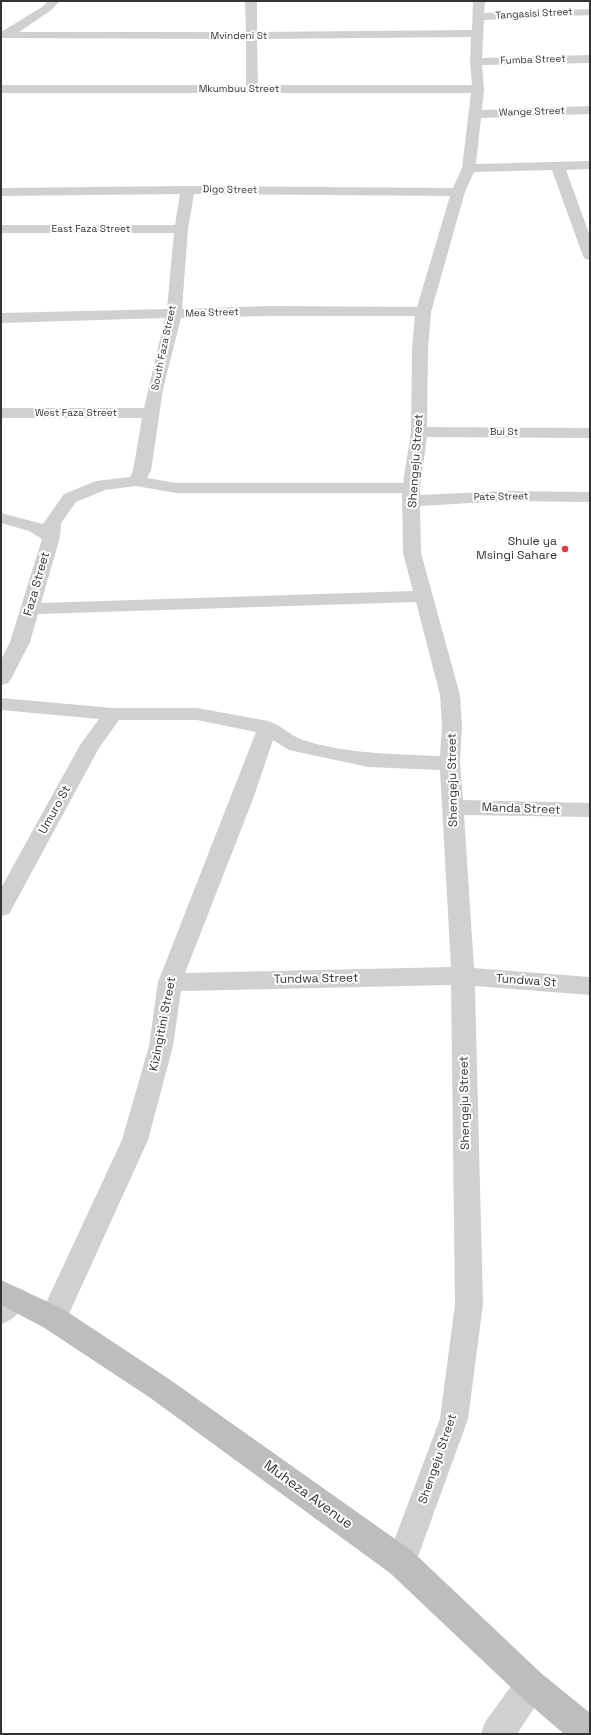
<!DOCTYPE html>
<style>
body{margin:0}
#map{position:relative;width:591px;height:1735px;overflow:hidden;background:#fff;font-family:"Space Grotesk",sans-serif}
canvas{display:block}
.frame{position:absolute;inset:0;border:2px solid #333;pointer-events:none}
</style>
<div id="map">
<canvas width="591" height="1735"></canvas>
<div class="frame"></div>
</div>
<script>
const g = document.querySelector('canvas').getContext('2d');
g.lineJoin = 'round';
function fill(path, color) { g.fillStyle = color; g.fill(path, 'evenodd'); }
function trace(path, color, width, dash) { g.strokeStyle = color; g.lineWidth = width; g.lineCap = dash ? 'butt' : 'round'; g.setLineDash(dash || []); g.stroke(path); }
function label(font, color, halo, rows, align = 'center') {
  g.font = font + ' "Space Grotesk",sans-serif'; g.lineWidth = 4; g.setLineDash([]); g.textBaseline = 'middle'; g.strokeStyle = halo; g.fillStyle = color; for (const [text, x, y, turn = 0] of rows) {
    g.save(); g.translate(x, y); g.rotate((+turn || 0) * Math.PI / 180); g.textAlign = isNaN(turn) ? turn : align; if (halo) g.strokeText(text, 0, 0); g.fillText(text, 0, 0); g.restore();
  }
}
const street = new Path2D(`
 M48,1h12l-10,10 -31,21h227l-1,-31h12v31l215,-2 1,-29h12l-1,12 106,-4v6l-106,5 -2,38 108,-3v8l-108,2 2,24 -2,21 108,-4v8l-109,4 -5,46 114,-3v8l-24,1 24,66v24l-5,-1 -2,-3 -31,-86 -78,2 -9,20 -34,120 -3,37 -1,78 163,1v10l-163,-1 -7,51v7l85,-4 85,1v10l-85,-1 -85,5 1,47 39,142 2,31 -2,37 3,37 127,3v14l-126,-2 10,153 116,9v18l-115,-9 8,318 -15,115 -56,154 -11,4 -11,-4 -4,-11 54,-143 15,-115 -4,-319 -270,6 -8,55 -25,94 -85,187 -10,3 -10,-3 -4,-9 83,-178 27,-94 9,-64 98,-250 -59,-12h-78l-20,28 -90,166 -8,2v-28l79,-143 19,-26 -98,-9v-12l112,10h84l71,13c13,4 23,15 35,19 44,14 91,14 137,16l2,-30 -2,-31 -24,-93 -378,12 -8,28 -19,37 -3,4 -7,2v-25l9,-18 32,-103 -13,-8 -28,-8v-10l42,11 21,-30 32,-13 34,-4 3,-6 9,-53h-141v-10h143l21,-90 -164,5v-10l166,-4 7,-76h-173v-8h174l5,-31 -179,2v-8l187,-2 265,2 9,-20 9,-75h-470v-8h245v-46l-245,-1v-6l41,-25zM471,37l-1,25 2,23h-214l-1,-46zM194,194l256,2 -33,111 -149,-1 -86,3 6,-80zM268,316h147l-3,33 -1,83 -8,51h-227l-29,-5 4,-7 12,-82 18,-71zM136,486l40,7h226l1,60 10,38 -372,12 19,-66 1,-14 15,-21 29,-12zM273,740l16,10 79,17 72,3 11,197 -266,6 68,-174z
 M14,1287l10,3 4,9c-6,12 -14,21 -27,25v-30z
 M531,1669l11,5 5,11 -5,11 -25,38h-36l4,-12 35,-48z`);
const secondary = new Path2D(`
 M1,1280l62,29 106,70 243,172 130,123 48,39v21h-26l-44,-38 -130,-123 -241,-176 -106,-70 -42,-22z`);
const markers = [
 [565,549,4,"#e63946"]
];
const farStreetnames = [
 ["Tangasisi Street",534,14,-3],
 ["Mvindeni St",239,36],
 ["Fumba Street",533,60,-2],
 ["Mkumbuu Street",239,89],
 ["Wange Street",532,112,-2],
 ["Digo Street",230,190,1],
 ["East Faza Street",91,229],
 ["Mea Street",212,313,-2],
 ["South Faza Street",164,348,-78],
 ["West Faza Street",76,413],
 ["Bui St",504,432],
 ["Pate Street",501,497,-1]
];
const streetNames = [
 ["Shengeju Street",416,461,-86],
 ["Faza Street",37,584,-74],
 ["Shengeju Street",453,780,-91],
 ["Manda Street",521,809,2],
 ["Umuro St",55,810,-61],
 ["Tundwa Street",316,979,-1],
 ["Tundwa St",526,981,4],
 ["Kizingitini Street",163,1024,-79],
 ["Shengeju Street",465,1103,-91],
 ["Shengeju Street",438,1459,-71]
];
const poiNames = [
 ["Shule ya",557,542],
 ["Msingi Sahare",557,556]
];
const nearStreetnames = [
 ["Muheza Avenue",308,1495,36]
];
fill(street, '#d0d0d0');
fill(secondary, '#bdbdbd');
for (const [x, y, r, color] of markers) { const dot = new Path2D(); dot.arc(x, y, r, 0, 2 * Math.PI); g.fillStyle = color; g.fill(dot); trace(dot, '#fff', 1.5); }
label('10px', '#333', '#fff', farStreetnames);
label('12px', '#333', '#fff', streetNames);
label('12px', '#333', '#fff', poiNames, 'right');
label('14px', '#333', '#fff', nearStreetnames);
</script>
